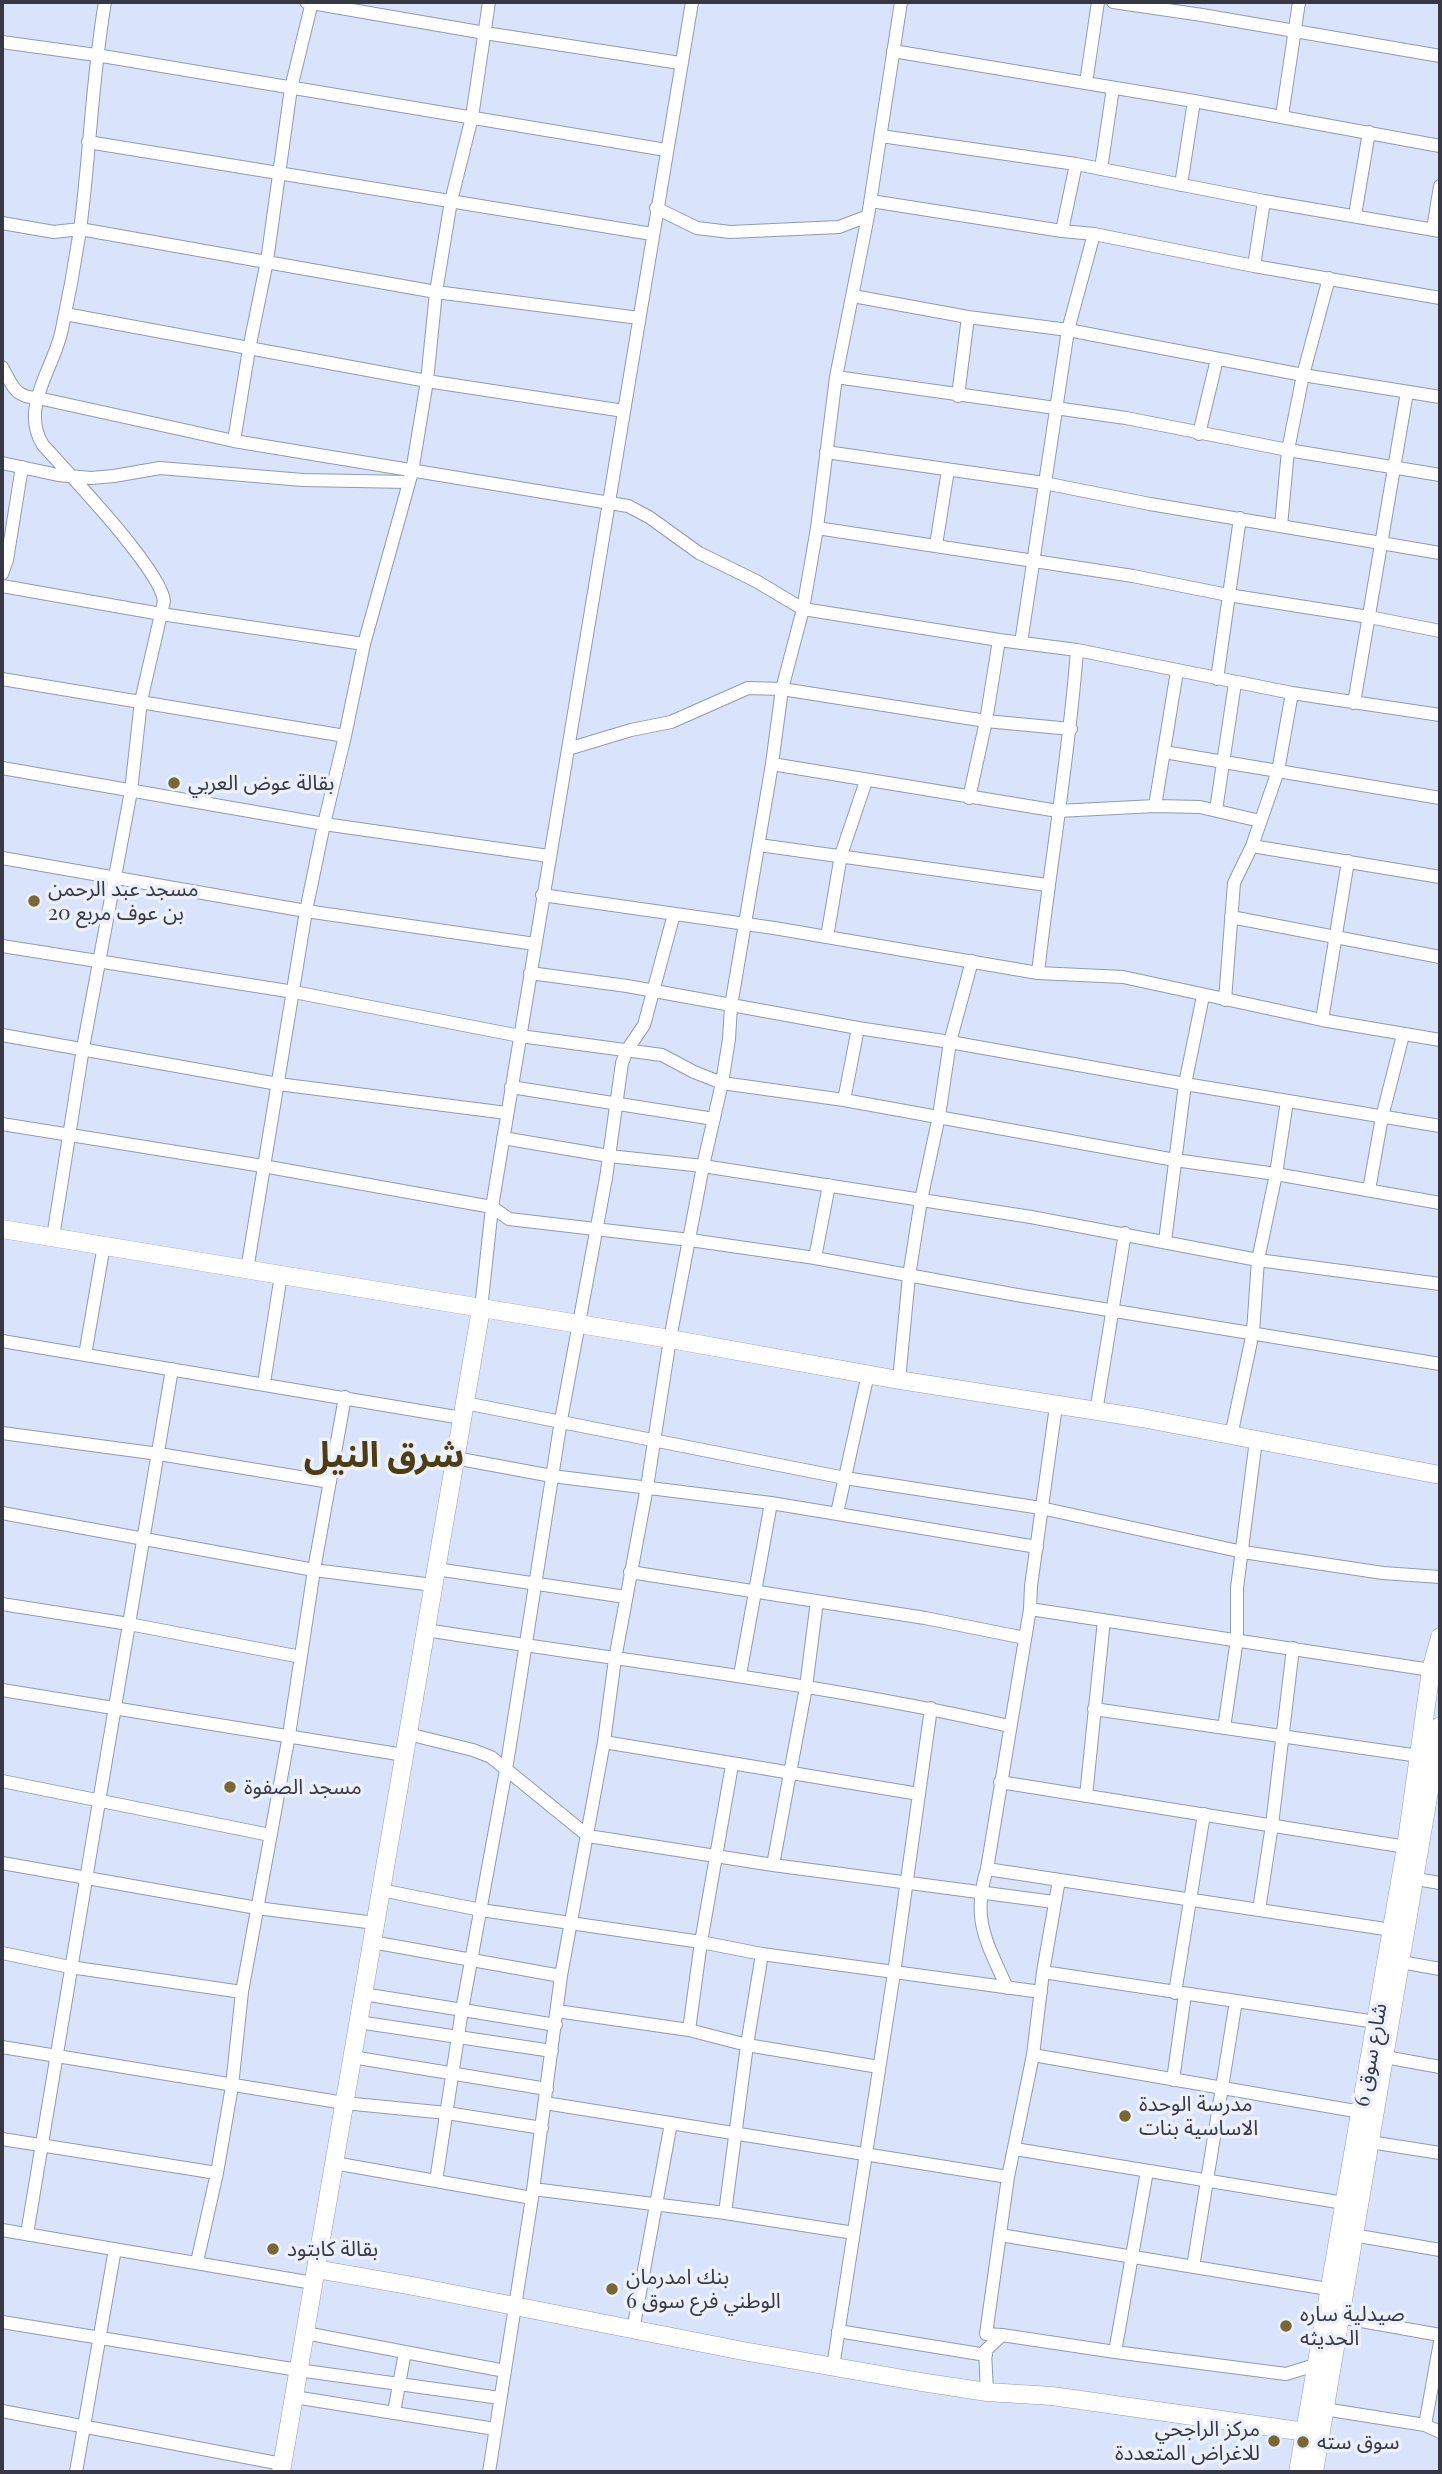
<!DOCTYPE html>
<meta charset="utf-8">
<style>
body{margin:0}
#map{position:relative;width:1442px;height:2474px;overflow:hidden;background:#d9e3fc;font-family:"Playfair Display",serif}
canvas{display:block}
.frame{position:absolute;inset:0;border:4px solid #363943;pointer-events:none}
</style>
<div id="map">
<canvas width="1442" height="2474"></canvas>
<div class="frame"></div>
</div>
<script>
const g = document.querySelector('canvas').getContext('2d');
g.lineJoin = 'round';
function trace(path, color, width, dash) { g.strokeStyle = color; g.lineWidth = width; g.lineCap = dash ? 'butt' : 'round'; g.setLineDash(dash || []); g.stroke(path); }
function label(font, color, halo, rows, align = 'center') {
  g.font = font + ' "Playfair Display","Noto Sans Arabic",serif'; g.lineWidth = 7; g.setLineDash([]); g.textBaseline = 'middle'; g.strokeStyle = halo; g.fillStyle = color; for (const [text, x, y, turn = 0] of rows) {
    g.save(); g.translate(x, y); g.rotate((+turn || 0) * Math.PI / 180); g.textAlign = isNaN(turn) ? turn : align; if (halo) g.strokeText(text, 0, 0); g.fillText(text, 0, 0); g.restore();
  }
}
const street = new Path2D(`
 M306,2l179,31 195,30
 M1113,2l89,13 238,41
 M2,42l94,13 570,95
 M893,51l301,50 246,45
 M1086,83l12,-81
 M1282,116l17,-114
 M881,136l195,28 188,37 176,30
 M88,142l564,92
 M1101,169l12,-81
 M1181,185l13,-84
 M871,201l191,30 32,3 160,32 186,32
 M656,208l41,20 33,4 109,-5 29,-11
 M1355,215l14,-83
 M2,223l52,9 26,-3 356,63 203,26
 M1433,229l7,-43
 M1062,231l14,-67
 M1254,266l10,-65
 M853,296l115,21 100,13 235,45 137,22
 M65,314l362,67 197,30
 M2,367c11,19 12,30 36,31l196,43 394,65 21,11 50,36 57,28 47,28 196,31 78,10 215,43 148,22
 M836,377l290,41 162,32 152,25
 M958,396l10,-79
 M1199,434l18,-75
 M234,441l15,-92 18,-88 24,-173 21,-86
 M826,452l218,31 106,21 290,49
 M2,463l56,12 33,3 23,-2 46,-8 143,12 106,2
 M1281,526l7,-76 15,-75 26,-97
 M817,528l316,48 95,19 141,22 71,14
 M936,545l12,-75
 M2,574l5,-14 15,-93
 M2,586l159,28 203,30
 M1021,643l47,-313 26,-96
 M2,679l343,57
 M1217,679l23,-161
 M1354,703l53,-311
 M568,749l63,-19 40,-8 77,-34 34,1 204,32 85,8
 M1164,752l276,46
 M772,764l286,47 97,-5 45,1 60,14
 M2,768l322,56 225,32
 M969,798l17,-77 13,-81
 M1155,806l22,-135
 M1216,810l19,-127
 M759,845l288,40
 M1252,846l188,31
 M2,858l304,53 229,33
 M542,895l232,33 264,45 85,4 199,43 118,20
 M1231,917l209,40
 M827,937l14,-82 25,-74
 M2,946l292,46 226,44 142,19 32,17 28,11 122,17 331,60 101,14 164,29
 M530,973l97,13 231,42 92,14 235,42 255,42
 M1038,973c12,-108 31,-215 39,-323
 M1225,1000l9,-117 18,-37 26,-75 14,-78
 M1322,1020l26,-159
 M2,1035l276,49 229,29
 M511,1087l203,32
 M844,1100l14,-72
 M2,1124l261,42 229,41 17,12 181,21 125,18 202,37 423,69
 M503,1138l106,18 94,10 328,51 227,43 182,24
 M1369,1190l13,-73 21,-82
 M53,1237l30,-189 48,-257 10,-90 23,-100c-3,-31 -96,-128 -121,-156 -24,-38 12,-78 19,-116 7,-33 13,-66 18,-99 10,-76 12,-153 25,-228
 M1165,1241l20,-157 18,-88
 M815,1258l14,-73
 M247,1270l59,-359 18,-87 21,-88 19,-92 48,-172 15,-91 9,-89 15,-91 21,-84 17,-115
 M481,1309l11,-102 200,-1205
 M2,1341l460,77
 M85,1355l19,-110
 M899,1380l10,-104 12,-76 18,-84 11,-74 22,-81
 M264,1383l17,-108
 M465,1403l380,75 196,30 202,44 140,21 57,4
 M1096,1412l29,-179
 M2,1433l157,21 171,28
 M1231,1436l22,-104 5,-72 18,-86 11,-73
 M455,1458l97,18 219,27 266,44
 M2,1513l312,57 119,15
 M837,1513l31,-139
 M436,1569l190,28
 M630,1572l295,46 100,20
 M2,1604l127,20 172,33
 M1030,1609l401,61
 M426,1630c194,31 391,52 583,96
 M740,1675l31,-172
 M2,1690l402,65
 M1094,1709l325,47
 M1224,1728l13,-89v-51l19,-148
 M408,1734l65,16 18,7 97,79 185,29 281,37
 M604,1742l315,52
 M2,1781l268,54
 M1000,1782l406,65
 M1086,1796l18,-176
 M2,1863l255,45 118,15
 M773,1865l33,-178 11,-86
 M987,1869l405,61
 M1416,1879l24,4
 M381,1890l100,20 220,32 61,12 279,38
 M1259,1910l13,-85 21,-177
 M372,1942l189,34
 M2,1953l68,14 172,25
 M1401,1962l39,7
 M1043,1972l333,50
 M1007,1988c-20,-46 -36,-68 -20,-119l43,-260 1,-23 25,-180
 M1175,1993l29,-179
 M363,1994l193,31
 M557,2011l132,19 58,15 132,22
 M358,2022l194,29
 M689,2030l12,-88 31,-177
 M2,2047l342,56 103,10 95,15
 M1033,2055l328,57
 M352,2057l195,32
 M1385,2057l55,10
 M1173,2080l12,-86
 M545,2103l463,74
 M2,2139l215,34
 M1370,2142l70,11
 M1015,2149l329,54
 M334,2163l198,35
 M436,2181l26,-171 44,-240 55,-350 45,-242 16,-115 5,-13 17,-25 30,-111
 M533,2189l192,24 129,20
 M725,2213l22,-168 15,-91
 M2,2230l311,53
 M27,2234c46,-289 98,-576 145,-865
 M1000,2235l328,54
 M1353,2235l87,15
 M197,2262l20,-89 15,-87 10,-94 47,-257 25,-165 31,-173
 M1193,2267l43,-266
 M1339,2317l101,18
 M2,2322l296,48 202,28
 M633,2330l38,-207
 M838,2331l148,24
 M305,2333l200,38
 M1002,2335l113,17 32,-181
 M1115,2352l171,22 29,-9
 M833,2367l61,-394 37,-265
 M987,2392l-2,-41 17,-16 -16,-1 22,-157 25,-122 10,-83 16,-92
 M294,2397l201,32
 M1324,2409l101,16 15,7
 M2,2411l280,53
 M394,2412l11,-60
 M1425,2425l15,-83
 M76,2472l39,-223
 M489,2472l43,-274 29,-222 43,-234 11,-83 32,-172 23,-148 33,-173 19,-83 7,-44 2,-33 41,-242 10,-75 21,-80 14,-81 19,-151 32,-161 33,-214`);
const secondary = new Path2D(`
 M2,1229l668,110 229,41 243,38 298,57
 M316,2269l97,17 330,65 178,31 66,10 65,4 268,38
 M281,2472l200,-1163
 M1298,2472l108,-625 25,-177 9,-33
 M1314,2472l126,-746`);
const markers = [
 [174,783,7,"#7a6736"],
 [34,901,7,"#7a6736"],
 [230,1787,7,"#7a6736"],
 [1125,2116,7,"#7a6736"],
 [273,2249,7,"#7a6736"],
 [612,2289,7,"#7a6736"],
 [1286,2326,7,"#7a6736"],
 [1274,2441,7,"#7a6736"],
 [1303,2442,7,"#7a6736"]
];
const poiNames = [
 ["بقالة عوض العربي",188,783],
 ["مسجد عبد الرحمن",48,889],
 ["بن عوف مربع 20",48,913],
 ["مسجد الصفوة",244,1787],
 ["مدرسة الوحدة",1139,2104],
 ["الاساسية بنات",1139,2128],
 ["بقالة كابتود",287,2249],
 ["بنك امدرمان",626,2277],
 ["الوطني فرع سوق 6",626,2301],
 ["صيدلية ساره",1300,2314],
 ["الحديثه",1300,2338],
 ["مركز الراجحي",1260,2429,"right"],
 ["للاغراض المتعددة",1260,2453,"right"],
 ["سوق سته",1317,2442]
];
const streetNames = [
 ["شارع سوق 6",1371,2055,-80]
];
const townNames = [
 ["شرق النيل",384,1456]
];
trace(street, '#919ab1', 14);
trace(secondary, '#919ab1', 19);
trace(street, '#fff', 12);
trace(secondary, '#fff', 18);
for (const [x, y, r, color] of markers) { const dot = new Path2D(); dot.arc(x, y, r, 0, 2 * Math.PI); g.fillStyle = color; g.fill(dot); trace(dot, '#ecf0fa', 2.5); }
label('21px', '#363943', '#ecf0fa', poiNames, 'left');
label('21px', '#363943', '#ecf0fa', streetNames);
label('bold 35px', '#4c3d15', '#ecf0fa', townNames);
</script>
